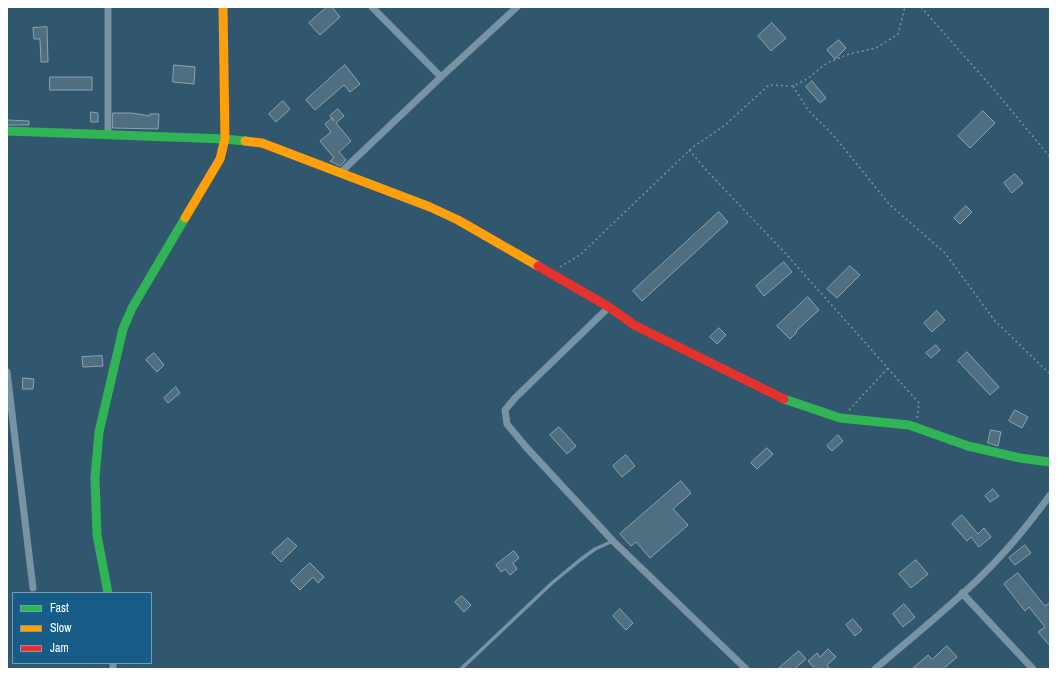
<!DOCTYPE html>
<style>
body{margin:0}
#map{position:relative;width:1057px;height:676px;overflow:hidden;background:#31576e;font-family:"Archivo Narrow",sans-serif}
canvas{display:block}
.frame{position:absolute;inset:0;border:8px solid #fff;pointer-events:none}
.legend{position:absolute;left:12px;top:592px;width:140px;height:72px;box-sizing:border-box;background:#185d87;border:1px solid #749eb7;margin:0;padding:5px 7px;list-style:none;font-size:12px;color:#fff}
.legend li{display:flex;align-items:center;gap:8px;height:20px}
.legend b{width:20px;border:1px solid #749eb7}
</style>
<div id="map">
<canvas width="1057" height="676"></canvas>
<div class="frame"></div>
<ul class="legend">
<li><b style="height:5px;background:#30b455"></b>Fast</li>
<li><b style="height:5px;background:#ff9f0a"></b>Slow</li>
<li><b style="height:5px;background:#e5322d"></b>Jam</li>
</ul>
</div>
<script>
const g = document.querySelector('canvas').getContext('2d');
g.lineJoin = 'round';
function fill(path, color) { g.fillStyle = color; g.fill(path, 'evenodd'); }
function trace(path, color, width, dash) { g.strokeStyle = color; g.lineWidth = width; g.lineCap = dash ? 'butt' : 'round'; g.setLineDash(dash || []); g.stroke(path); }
const building = new Path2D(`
 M327,7h5l8,10 -20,18 -11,-12z
 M772,23l14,15 -15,13 -13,-15z
 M47,27l1,35h-7l-1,-23h-6l-1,-11z
 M839,40l7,8 -11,11 -8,-9z
 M174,65l21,2 -1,17 -21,-2z
 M345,65l15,19 -10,8 -6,-7 -29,25 -9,-10z
 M50,77h42v13h-42z
 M812,81l14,17 -6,5 -14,-16z
 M283,101l7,8 -14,13 -7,-8z
 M338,109l6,7 -8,7 15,18 -12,11 7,8 -6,6 -10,-5 4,-3 -14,-17 11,-9 -6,-8 7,-6 2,3 -4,-5z
 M983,111l12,12 -25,25 -12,-12z
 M91,112l7,1v9h-7z
 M113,113h19l18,3v-2h9l-1,15 -45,-1z
 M7,120l22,1v4h-22z
 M1015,174l8,9 -11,10 -8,-10z
 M966,206l6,6 -12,12 -6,-6z
 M719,212l9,10 -86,79 -9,-10z
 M784,262l8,10 -28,24 -8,-10z
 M850,266l10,9 -23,23 -10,-9z
 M808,297l11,13 -23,21 1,1 -7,7 -13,-13z
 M937,311l8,9 -13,12 -8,-9z
 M719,328l7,7 -9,9 -7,-7z
 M936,345l4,5 -9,8 -5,-5z
 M967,352l32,35 -9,8 -32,-34z
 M154,353l10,12 -7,7 -11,-12z
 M102,356l1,10 -20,1 -1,-10z
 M23,378l11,1 -1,10h-10z
 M176,387l4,6 -12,10 -4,-5z
 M1015,410l13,7 -6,11 -13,-7z
 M559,427l17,19 -9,8 -17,-19z
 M991,430l10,2 -3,14 -10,-3z
 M838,435l5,6 -11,10 -5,-5z
 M767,448l6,6 -16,15 -6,-6z
 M626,455l9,11 -13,11 -9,-11z
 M681,481l10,12 -18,16 15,16 -38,33 -14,-16 -5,4 -11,-12z
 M993,489l6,7 -9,6 -5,-6z
 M962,515l16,19 6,-6 7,9 -12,10 -8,-10 -4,4 -15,-17z
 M288,538l9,8 -16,16 -9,-9z
 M1025,545l6,8 -16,12 -6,-7z
 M514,551l5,7 -6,5 4,6 -7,6 -5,-6 -4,3 -5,-7z
 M916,560l12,14 -17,14 -12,-14z
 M310,563l14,14 -6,6 -5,-6 -13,13 -9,-9z
 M1018,573l27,33 5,-4v44l-12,-14 7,-5 -16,-20 -4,4 -21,-27z
 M462,596l9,9 -7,7 -9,-10z
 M904,604l11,13 -12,10 -10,-13z
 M620,609l13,14 -7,7 -13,-14z
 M853,619l9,11 -7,6 -9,-11z
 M947,646l10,11 -14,12h-31l16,-14 4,4z
 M828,649l8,8 -9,8 3,4h-15l-7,-8 9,-8 3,4z
 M799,651l7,8 -12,10h-16z`);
const path = new Path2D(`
 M921,7l75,85 54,65
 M793,86l15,24 26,26 55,68 56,49 50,68 55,53
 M689,150l19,22 78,82 133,149 -2,16
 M560,267l20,-12 113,-108 31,-21 45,-41 24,1 14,-7 20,-16 22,-9 27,-6 22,-14 7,-27
 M849,410l40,-43`);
const lane = new Path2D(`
 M461,669l91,-86 28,-23 15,-11 18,-8`);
const street = new Path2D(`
 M372,7l69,70
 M108,134v-127
 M340,173l101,-96 76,-70
 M609,307l-94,91 -10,12 2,14 19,23 87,94 133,128
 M7,372l26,216
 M962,593l71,76
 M113,663v6
 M875,669c33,-28 66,-55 97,-84 29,-27 55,-58 78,-90`);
const fast = new Path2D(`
 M7,131l218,8 20,2
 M784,399l56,19 69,7 59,21 52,12 30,4
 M108,593l-11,-58 -2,-57 4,-46 24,-103 9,-21 53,-90`);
const slow = new Path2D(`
 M245,141l17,2 168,64 28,13 80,46
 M185,218l35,-59 5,-20 -2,-132`);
const jam = new Path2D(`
 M538,266l71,41 25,18 150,74`);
fill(building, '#4f6e80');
trace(building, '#8ca3b1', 1);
trace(path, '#7893a3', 1.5, [2, 3]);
trace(lane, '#7893a3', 3.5);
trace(street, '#7893a3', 7);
trace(fast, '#30b455', 9);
trace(slow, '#ff9f0a', 9);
trace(jam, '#e5322d', 9);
</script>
